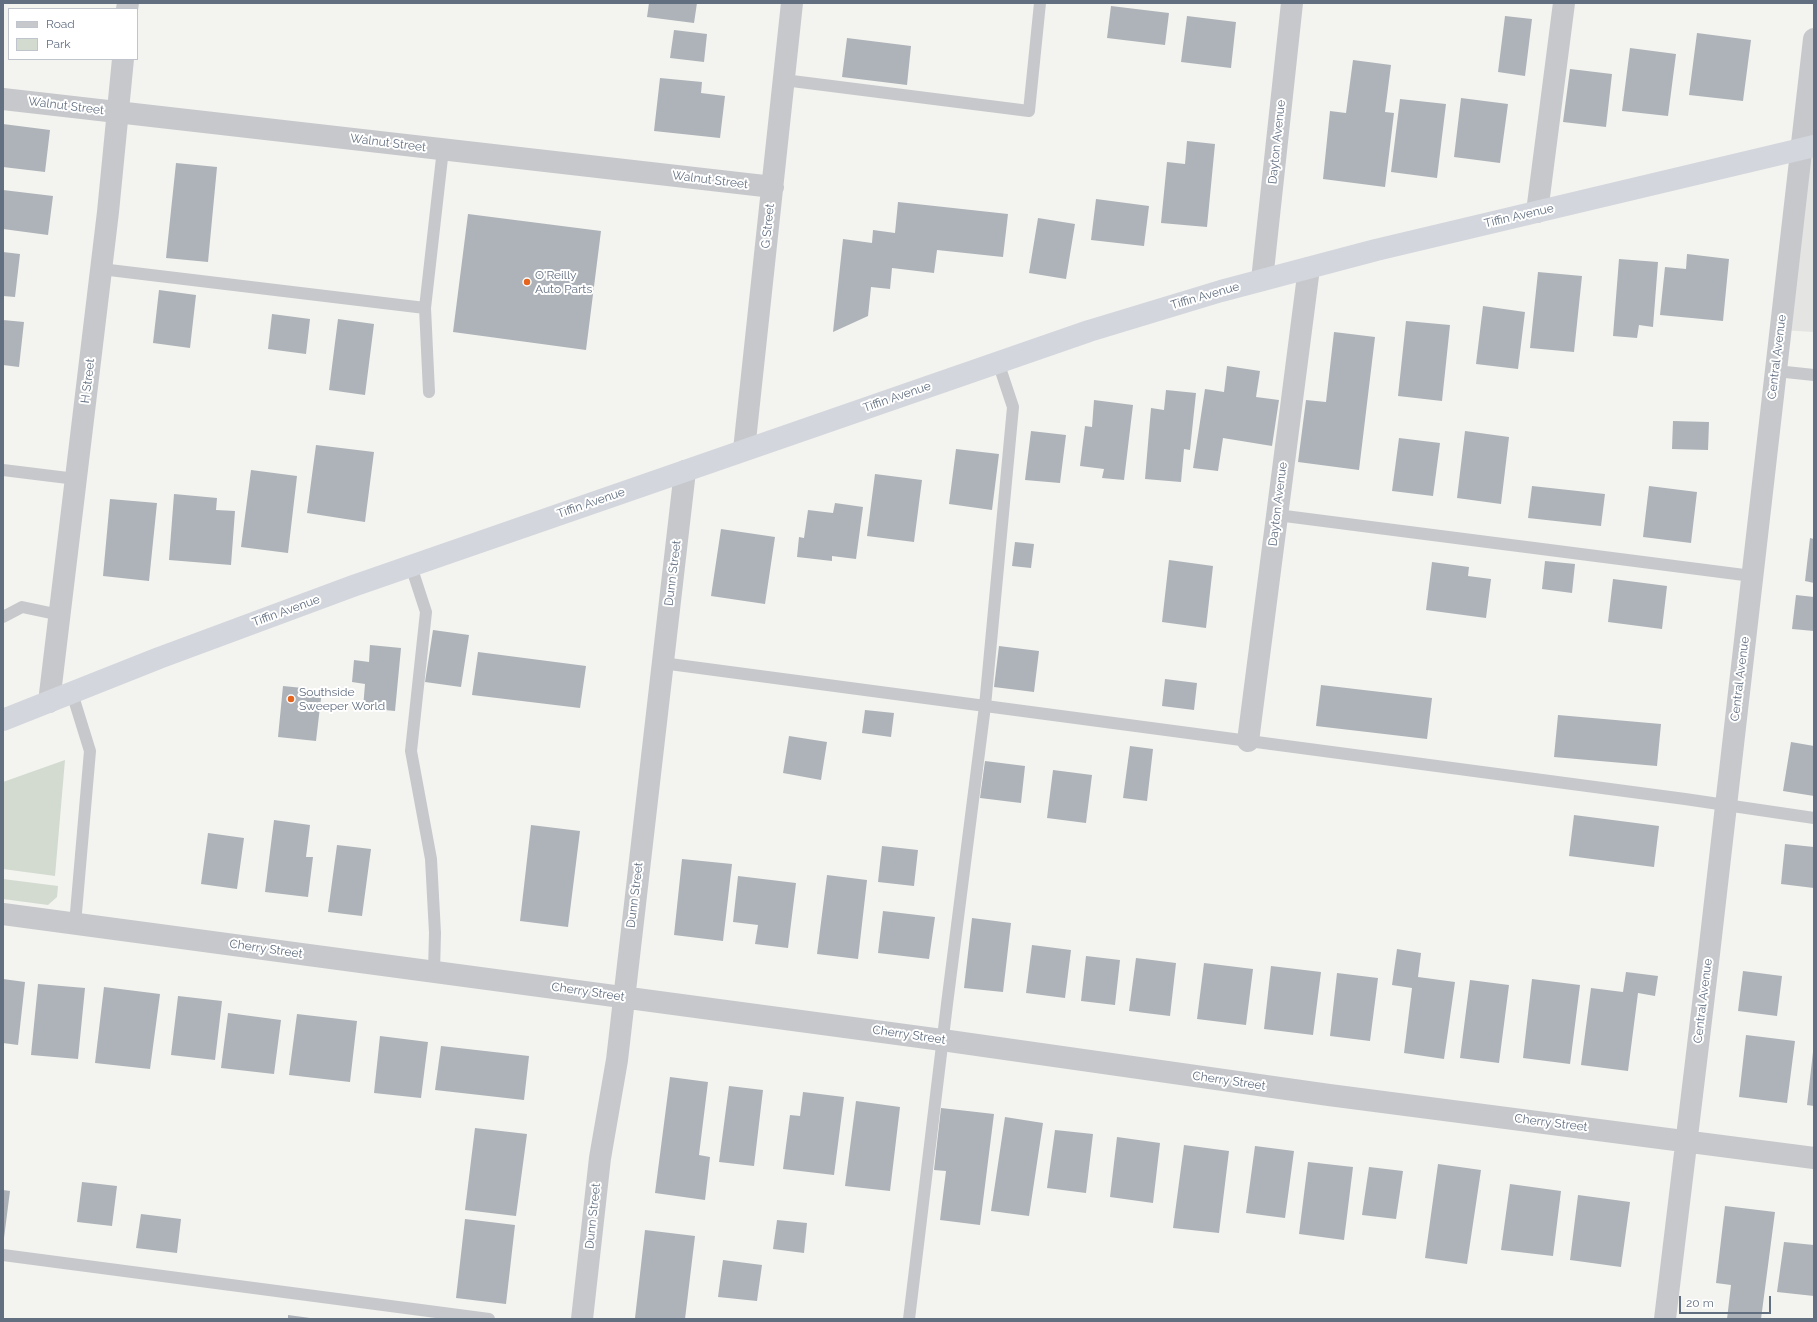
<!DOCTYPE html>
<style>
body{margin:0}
#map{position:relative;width:1817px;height:1322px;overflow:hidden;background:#f3f4ef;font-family:Raleway,sans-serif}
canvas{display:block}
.frame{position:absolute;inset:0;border:4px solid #626f81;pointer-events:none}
.legend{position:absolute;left:8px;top:8px;width:130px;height:52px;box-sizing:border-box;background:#fff;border:1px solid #c0c5cd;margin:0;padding:5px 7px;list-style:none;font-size:12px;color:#626f81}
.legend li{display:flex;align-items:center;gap:8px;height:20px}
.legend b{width:20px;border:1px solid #c0c5cd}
.scale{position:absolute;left:1679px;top:1296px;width:92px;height:18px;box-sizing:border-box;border:2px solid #626f81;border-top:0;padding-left:5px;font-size:12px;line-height:14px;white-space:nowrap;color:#626f81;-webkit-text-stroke:3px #fff;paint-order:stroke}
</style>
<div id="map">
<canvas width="1817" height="1322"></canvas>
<div class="frame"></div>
<ul class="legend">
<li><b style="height:5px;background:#c6c8cc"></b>Road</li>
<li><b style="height:11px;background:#d3dbd0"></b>Park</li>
</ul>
<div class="scale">20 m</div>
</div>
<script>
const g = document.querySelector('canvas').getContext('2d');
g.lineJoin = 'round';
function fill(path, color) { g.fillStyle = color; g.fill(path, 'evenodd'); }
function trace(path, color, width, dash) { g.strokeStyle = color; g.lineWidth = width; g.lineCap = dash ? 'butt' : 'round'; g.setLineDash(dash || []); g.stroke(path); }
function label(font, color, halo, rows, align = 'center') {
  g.font = font + ' Raleway,sans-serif'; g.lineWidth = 4; g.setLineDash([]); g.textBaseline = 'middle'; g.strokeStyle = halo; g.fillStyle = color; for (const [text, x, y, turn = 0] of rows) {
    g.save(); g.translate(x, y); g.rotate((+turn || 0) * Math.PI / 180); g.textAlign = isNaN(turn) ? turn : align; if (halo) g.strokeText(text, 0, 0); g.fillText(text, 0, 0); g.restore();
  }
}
const built = new Path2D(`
 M1814,43v289l-33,-2z`);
const green = new Path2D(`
 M65,760l-10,116 -52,-7v-87z
 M3,879l55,7 -1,11 -9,8 -45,-6z`);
const building = new Path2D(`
 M649,3h48l-3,20 -47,-6z
 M1111,6l58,7 -4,32 -58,-7z
 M1187,16l49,6 -5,46 -50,-6z
 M1505,16l27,3 -7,57 -27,-4z
 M674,30l33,4 -3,28 -34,-4z
 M1697,33l54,7 -8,61 -54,-6z
 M847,38l64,8 -4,39 -65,-8z
 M1630,48l46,6 -8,62 -46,-5z
 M1353,60l38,5 -6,47 9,1 -9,74 -62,-8 7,-68 16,2z
 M1570,69l42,5 -6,53 -43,-5z
 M660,78l42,4 -1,11 24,3 -5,42 -66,-7z
 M1461,98l47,6 -8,59 -46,-6z
 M1400,99l46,5 -9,74 -46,-6z
 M3,124l47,6 -5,42 -42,-5z
 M1187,141l28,3 -8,83 -46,-4 6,-61 18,2z
 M176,163l41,4 -9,95 -42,-4z
 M3,190l50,6 -5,39 -45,-6z
 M1096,199l53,7 -5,40 -53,-6z
 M898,202l110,12 -5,43 -66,-7 -3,23 -42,-5 -2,21 -19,-2 -3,29 -35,16 10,-93 29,4 1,-13 22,3z
 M468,214l133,17 -15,119 -133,-18z
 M1038,218l37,6 -9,55 -37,-6z
 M3,252l17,2 -5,43 -12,-1z
 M1687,254l42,5 -6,62 -63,-6 5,-48 21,2z
 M1619,259l39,3 -5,65 -14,-2 -2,13 -24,-2z
 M1538,272l44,4 -8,76 -44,-4z
 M159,290l37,5 -6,53 -37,-5z
 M1483,306l42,6 -7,57 -42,-5z
 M272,314l38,5 -4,35 -38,-5z
 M338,319l36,5 -9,71 -36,-5z
 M3,320l21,2 -5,45 -16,-2z
 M1406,321l44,4 -8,76 -44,-5z
 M1334,332l41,5 -16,133 -61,-8 8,-62 20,2z
 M1227,366l33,5 -4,26 23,3 -7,46 -49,-8 -5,33 -25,-3 12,-79 19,3z
 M1166,390l30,3 -6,57 -6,-1 -3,33 -36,-3 6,-71 13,2z
 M1094,400l39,5 -9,75 -22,-2 2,-9 -24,-3 5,-40 7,1z
 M1673,421l36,1 -1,28 -36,-1z
 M1031,431l35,4 -6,48 -35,-3z
 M1465,431l44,6 -8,67 -44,-6z
 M1399,438l41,5 -7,53 -41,-5z
 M316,445l58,7 -9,70 -58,-9z
 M956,449l43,5 -7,56 -43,-6z
 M251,470l46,6 -9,77 -47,-6z
 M875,474l47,6 -8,62 -47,-6z
 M1532,486l73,8 -4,32 -73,-8z
 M1649,486l48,6 -6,51 -48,-6z
 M174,494l43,4 -1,12 19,1 -4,54 -62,-5z
 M110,499l47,4 -8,78 -46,-5z
 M835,503l28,4 -7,52 -24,-3v5l-35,-4 2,-20 5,1 4,-28 25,3z
 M721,529l54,8 -10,67 -54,-8z
 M1810,538l4,1v44l-9,-2z
 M1015,542l19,2 -3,24 -19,-2z
 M1169,560l44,6 -7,62 -44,-6z
 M1545,561l30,3 -3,29 -30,-4z
 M1432,562l37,5 -1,9 23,3 -5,39 -60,-8z
 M1613,579l54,7 -5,43 -54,-7z
 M1796,595l18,2v34l-22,-2z
 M433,630l36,5 -8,52 -36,-5z
 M370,645l31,3 -6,63 -32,-3 2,-24 -13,-2 2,-22 15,2z
 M999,646l40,5 -5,41 -40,-5z
 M478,652l108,14 -6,42 -108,-13z
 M1165,679l32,4 -3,27 -32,-4z
 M1321,685l111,13 -5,41 -111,-13z
 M283,686l39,4 -6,51 -38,-4z
 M865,710l29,3 -3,24 -29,-4z
 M1558,715l103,9 -4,42 -103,-9z
 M789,736l38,6 -6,38 -38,-7z
 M1791,742l23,4v50l-31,-5z
 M1130,746l23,3 -6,52 -24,-3z
 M985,761l40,5 -4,37 -41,-5z
 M1053,770l39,5 -6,48 -39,-5z
 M1574,815l85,11 -5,41 -85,-11z
 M274,820l36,5 -4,32h7l-5,40 -43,-5z
 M531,825l49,6 -12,96 -48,-6z
 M208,833l36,5 -7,51 -36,-5z
 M1785,844l29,3v41l-33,-4z
 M337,845l34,4 -9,67 -34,-4z
 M882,846l36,4 -4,36 -36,-4z
 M682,859l50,5 -9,77 -49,-6z
 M827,875l40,5 -9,79 -41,-5z
 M738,876l58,7 -8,65 -33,-4 3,-19 -25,-3z
 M883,911l52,6 -6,42 -51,-6z
 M972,918l39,5 -8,69 -39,-4z
 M1032,945l39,5 -6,48 -39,-5z
 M1397,949l24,4 -3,24 37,5 -11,77 -40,-6 8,-65 -20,-3z
 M1086,956l34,4 -5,45 -34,-4z
 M1136,958l40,5 -6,53 -41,-5z
 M1204,963l49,6 -7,56 -49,-6z
 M1271,966l50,6 -8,63 -49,-6z
 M1743,971l39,5 -5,40 -39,-5z
 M1626,972l32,4 -3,20 -17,-3 -10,78 -47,-6 10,-77 32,4z
 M1337,973l41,5 -8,63 -40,-5z
 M3,979l22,3 -7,63 -15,-2z
 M1532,979l48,6 -10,79 -47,-6z
 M1470,980l39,5 -10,78 -39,-5z
 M38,984l47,4 -7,71 -47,-4z
 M104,987l56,7 -10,75 -55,-6z
 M178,996l44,5 -7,59 -44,-5z
 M228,1013l53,7 -7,54 -53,-6z
 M297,1014l60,7 -7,61 -61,-7z
 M1746,1035l49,6 -8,62 -48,-6z
 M380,1036l48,6 -7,56 -47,-5z
 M441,1046l88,10 -5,44 -89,-10z
 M1813,1052h1v54l-7,-1z
 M670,1077l38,5 -9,73 11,2 -5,43 -50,-7z
 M729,1086l34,4 -9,76 -35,-4z
 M803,1092l41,5 -10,78 -51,-6 7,-54 10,1z
 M856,1101l44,6 -10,84 -45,-5z
 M941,1108l53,6 -14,111 -40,-5 6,-49 -12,-1z
 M1005,1117l38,6 -14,93 -38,-5z
 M475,1128l52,6 -11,82 -51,-6z
 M1055,1130l38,4 -7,59 -39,-5z
 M1117,1137l43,6 -7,60 -43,-6z
 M1184,1145l45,6 -10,82 -46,-5z
 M1255,1146l39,5 -9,67 -39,-5z
 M1308,1162l45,5 -9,73 -45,-6z
 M1438,1164l43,6 -14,94 -42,-6z
 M1369,1167l34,4 -7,48 -34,-4z
 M82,1182l35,4 -5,40 -35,-4z
 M1510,1184l51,7 -8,65 -52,-6z
 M3,1190l7,1 -6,47h-1z
 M1578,1195l52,7 -9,65 -51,-7z
 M1725,1206l50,6 -14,107h-34l4,-34 -15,-2z
 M141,1214l40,5 -4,34 -41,-5z
 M465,1219l50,6 -9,79 -50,-6z
 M777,1220l30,3 -3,30 -31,-4z
 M645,1230l50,6 -10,83 -50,-1z
 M1784,1242l30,3v51l-37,-4z
 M723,1260l39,5 -5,36 -39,-4z
 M288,1315l22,3v1h-22z`);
const service = new Path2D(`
 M784,80l245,31 11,-108
 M101,269l324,39 18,-159
 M425,308l4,84
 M1776,371l38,4
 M3,470l73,9
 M1277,515l475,61
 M411,566l15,46 -15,139 20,108 4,74 -1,38
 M3,617l19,-10 38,8
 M662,663l1023,136 129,19
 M72,693l18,58 -15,173
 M3,1255l486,64
 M909,1319l38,-315 38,-298 28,-299 -15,-45`);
const minor = new Path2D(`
 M127,9l1,-6
 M3,99l770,88
 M1537,212l27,-209
 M1262,280l30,-277
 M744,450l48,-447
 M49,702l59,-490 15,-153
 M1248,741l61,-473
 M3,914l939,126 387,55 485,63
 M582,1319l18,-161 17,-98 68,-589
 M1665,1319l44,-365 105,-915`);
const trunk = new Path2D(`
 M3,720l156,-62 194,-72 736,-255 132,-40 155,-41 438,-104`);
const markers = [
 [527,282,4,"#e5651e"],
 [291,699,4,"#e5651e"]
];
const streetNames = [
 ["Walnut Street",66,106,7],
 ["Dayton Avenue",1277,142,-84],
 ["Walnut Street",388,143,7],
 ["Walnut Street",710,180,7],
 ["Tiffin Avenue",1519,216,-13],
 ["G Street",768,226,-84],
 ["Tiffin Avenue",1205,296,-16],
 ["Central Avenue",1777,357,-83],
 ["H Street",88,381,-83],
 ["Tiffin Avenue",897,397,-19],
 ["Tiffin Avenue",591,503,-19],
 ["Dayton Avenue",1278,504,-83],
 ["Dunn Street",673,573,-83],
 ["Tiffin Avenue",286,611,-20],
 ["Central Avenue",1740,679,-83],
 ["Dunn Street",635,895,-83],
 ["Cherry Street",266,949,8],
 ["Cherry Street",588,992,8],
 ["Central Avenue",1703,1001,-83],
 ["Cherry Street",909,1035,8],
 ["Cherry Street",1229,1081,8],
 ["Cherry Street",1551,1123,7],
 ["Dunn Street",593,1216,-84]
];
const poiNames = [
 ["O'Reilly",535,275],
 ["Auto Parts",535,289],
 ["Southside",299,692],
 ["Sweeper World",299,706]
];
fill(built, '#e4e4e3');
fill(green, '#d3dbd0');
fill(building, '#aeb3b9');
trace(service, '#c6c8cc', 12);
trace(minor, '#c6c8cc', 22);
trace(trunk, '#d3d6dc', 22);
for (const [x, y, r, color] of markers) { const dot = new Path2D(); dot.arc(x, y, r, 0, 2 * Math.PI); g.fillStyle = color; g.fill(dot); trace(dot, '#fff', 1.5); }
label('12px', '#626f81', '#fff', streetNames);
label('12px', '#626f81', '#fff', poiNames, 'left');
</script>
